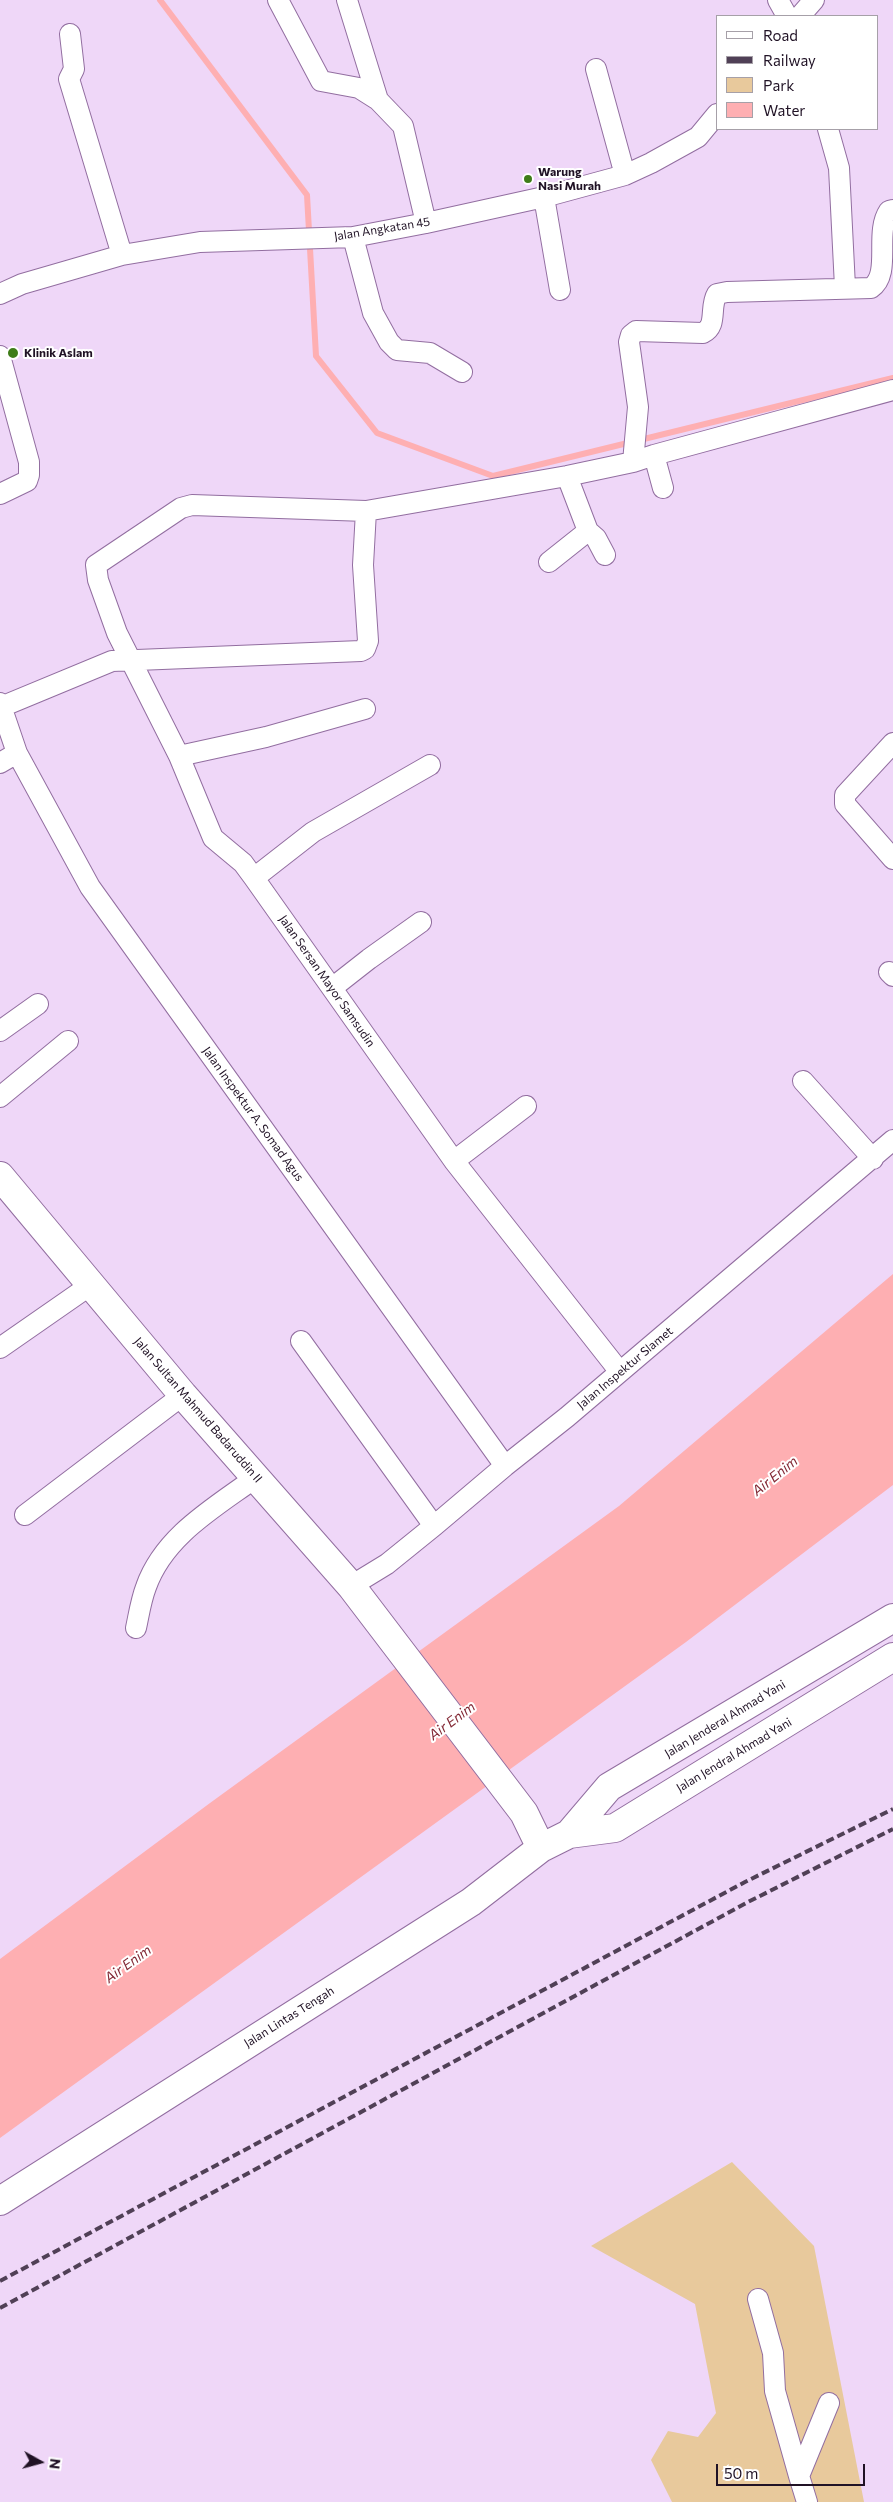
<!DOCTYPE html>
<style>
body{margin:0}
#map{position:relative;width:893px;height:2502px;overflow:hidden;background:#efd7f8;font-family:Commissioner,sans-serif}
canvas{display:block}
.legend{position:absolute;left:716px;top:15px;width:162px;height:115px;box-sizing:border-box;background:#fff;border:1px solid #a6a0a8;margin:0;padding:6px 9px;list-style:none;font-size:15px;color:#201225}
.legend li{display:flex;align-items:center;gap:10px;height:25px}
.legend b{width:25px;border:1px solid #a6a0a8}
.north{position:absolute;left:15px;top:2437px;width:50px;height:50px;-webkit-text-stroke:4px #fff;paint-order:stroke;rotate:97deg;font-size:14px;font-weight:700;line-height:20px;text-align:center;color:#201225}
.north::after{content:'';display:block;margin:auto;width:18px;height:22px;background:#201225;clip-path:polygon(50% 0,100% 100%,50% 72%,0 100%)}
.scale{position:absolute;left:716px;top:2464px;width:149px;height:22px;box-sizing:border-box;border:2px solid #201225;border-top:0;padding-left:6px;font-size:15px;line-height:18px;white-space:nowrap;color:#201225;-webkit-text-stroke:4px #fff;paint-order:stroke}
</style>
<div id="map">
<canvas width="893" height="2502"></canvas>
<ul class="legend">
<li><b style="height:6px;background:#fff"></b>Road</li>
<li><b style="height:6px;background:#504056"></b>Railway</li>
<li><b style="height:14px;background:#e8c99c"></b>Park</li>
<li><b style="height:14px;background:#feafb2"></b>Water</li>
</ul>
<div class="north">N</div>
<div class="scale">50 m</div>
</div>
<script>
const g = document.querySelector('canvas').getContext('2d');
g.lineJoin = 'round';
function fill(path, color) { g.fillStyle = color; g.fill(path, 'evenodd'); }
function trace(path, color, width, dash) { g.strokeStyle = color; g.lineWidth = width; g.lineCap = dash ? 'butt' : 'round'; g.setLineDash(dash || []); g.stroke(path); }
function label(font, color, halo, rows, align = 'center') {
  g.font = font + ' Commissioner,sans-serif'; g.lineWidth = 4; g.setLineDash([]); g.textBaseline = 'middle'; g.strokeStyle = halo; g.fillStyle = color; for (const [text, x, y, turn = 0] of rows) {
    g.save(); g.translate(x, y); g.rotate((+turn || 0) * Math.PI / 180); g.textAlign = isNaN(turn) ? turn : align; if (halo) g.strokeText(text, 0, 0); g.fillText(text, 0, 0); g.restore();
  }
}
const green = new Path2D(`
 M732,2162l82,84 50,256h-192l-21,-42 17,-29 30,6 18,-24 -21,-109 -104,-58z`);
const water = new Path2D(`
 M893,1274v211l-207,157 -686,496v-179l210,-156 409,-297z`);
const stream = new Path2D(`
 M160,0l147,195 9,161 61,77 116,43 400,-98`);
const minor = new Path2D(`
 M278,0l43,81 38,7 19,12 25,26 23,97
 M347,0l31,100
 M778,0l9,16
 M800,16l14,-16
 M70,34l4,35 -5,10 53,176
 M596,69l29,106
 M828,129l11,39 6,119
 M544,197l16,93
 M353,237l20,76 16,29 8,8 33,3 32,19
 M0,294l22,-10 100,-29 78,-13 153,-5 73,-14 118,-26 81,-22 26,-12 47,-26 19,-23
 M0,356l29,106v13l-2,6 -27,13
 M654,455l239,-65
 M633,462l5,-55 -9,-65 2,-7 5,-4 67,2c15,-7 6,-26 14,-39l10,-2 144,-4c21,-14 3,-55 18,-77l4,-1
 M567,476l21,55 8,7 9,17
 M549,562l39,-31
 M0,703l17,50 73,134 415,579
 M1,707l111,-46 249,-10 4,-2 3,-8 -5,-76 3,-54
 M893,743l-48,52v9l48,55
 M179,756l87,-19 99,-28
 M0,763l17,-10
 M254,878l59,-46 117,-67
 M889,972l4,4
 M332,988l37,-29 52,-37
 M0,1031l38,-27
 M803,1081l70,78
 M0,1097l68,-56
 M454,1161l72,-55
 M301,1341l133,185
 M0,1348l92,-64
 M620,1372l-166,-211 -200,-283 -11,-15 -30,-25 -34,-82 -62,-123 -19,-53 -2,-15 85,-57 11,-3 174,6 201,-35 66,-14 21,-7 9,33
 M25,1515l158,-120
 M351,1586l36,-22 47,-38 71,-60 62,-49 326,-277
 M136,1628c3,-14 5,-28 10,-41 18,-51 68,-79 109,-109
 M758,2299l15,54 2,38 24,85
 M807,2502l-8,-26 30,-73`);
const highway = new Path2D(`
 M0,1176l183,219 168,191 173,227 17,35 -70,54 -471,299
 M569,1834l40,-47 284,-169
 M541,1848l28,-14 46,-6 278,-171`);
const rail = new Path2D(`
 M0,2281l745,-399 148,-73
 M0,2308l748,-406 145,-73`);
const markers = [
 [528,179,5,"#3f7d19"],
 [13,353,6,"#3f7d19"]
];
const poiNames = [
 ["Warung",538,172],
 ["Nasi Murah",538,186],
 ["Klinik Aslam",24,353]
];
const streetNames = [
 ["Jalan Angkatan 45",382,229,-9],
 ["Jalan Sersan Mayor Samsudin",327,981,55],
 ["Jalan Inspektur A. Somad Agus",253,1114,54],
 ["Jalan Inspektur Slamet",625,1368,-40],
 ["Jalan Sultan Mahmud Badaruddin II",198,1410,49],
 ["Jalan Jenderal Ahmad Yani",725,1719,-31],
 ["Jalan Jendral Ahmad Yani",734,1755,-31],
 ["Jalan Lintas Tengah",289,2017,-32]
];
const waterNames = [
 ["Air Enim",775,1476,-39],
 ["Air Enim",452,1721,-37],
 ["Air Enim",128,1964,-36]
];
fill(green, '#e8c99c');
fill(water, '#feafb2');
trace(stream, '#feafb2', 6);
trace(minor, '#926ea0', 22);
trace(highway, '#926ea0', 30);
trace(minor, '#fff', 20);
trace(highway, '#fff', 28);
trace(rail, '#504056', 4, [8, 4]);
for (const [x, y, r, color] of markers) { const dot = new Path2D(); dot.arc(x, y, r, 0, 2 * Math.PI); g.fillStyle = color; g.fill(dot); trace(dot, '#fff', 2); }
label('bold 12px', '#201225', '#fff', poiNames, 'left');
label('12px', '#201225', '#fff', streetNames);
label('italic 14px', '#822834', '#fff', waterNames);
</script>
